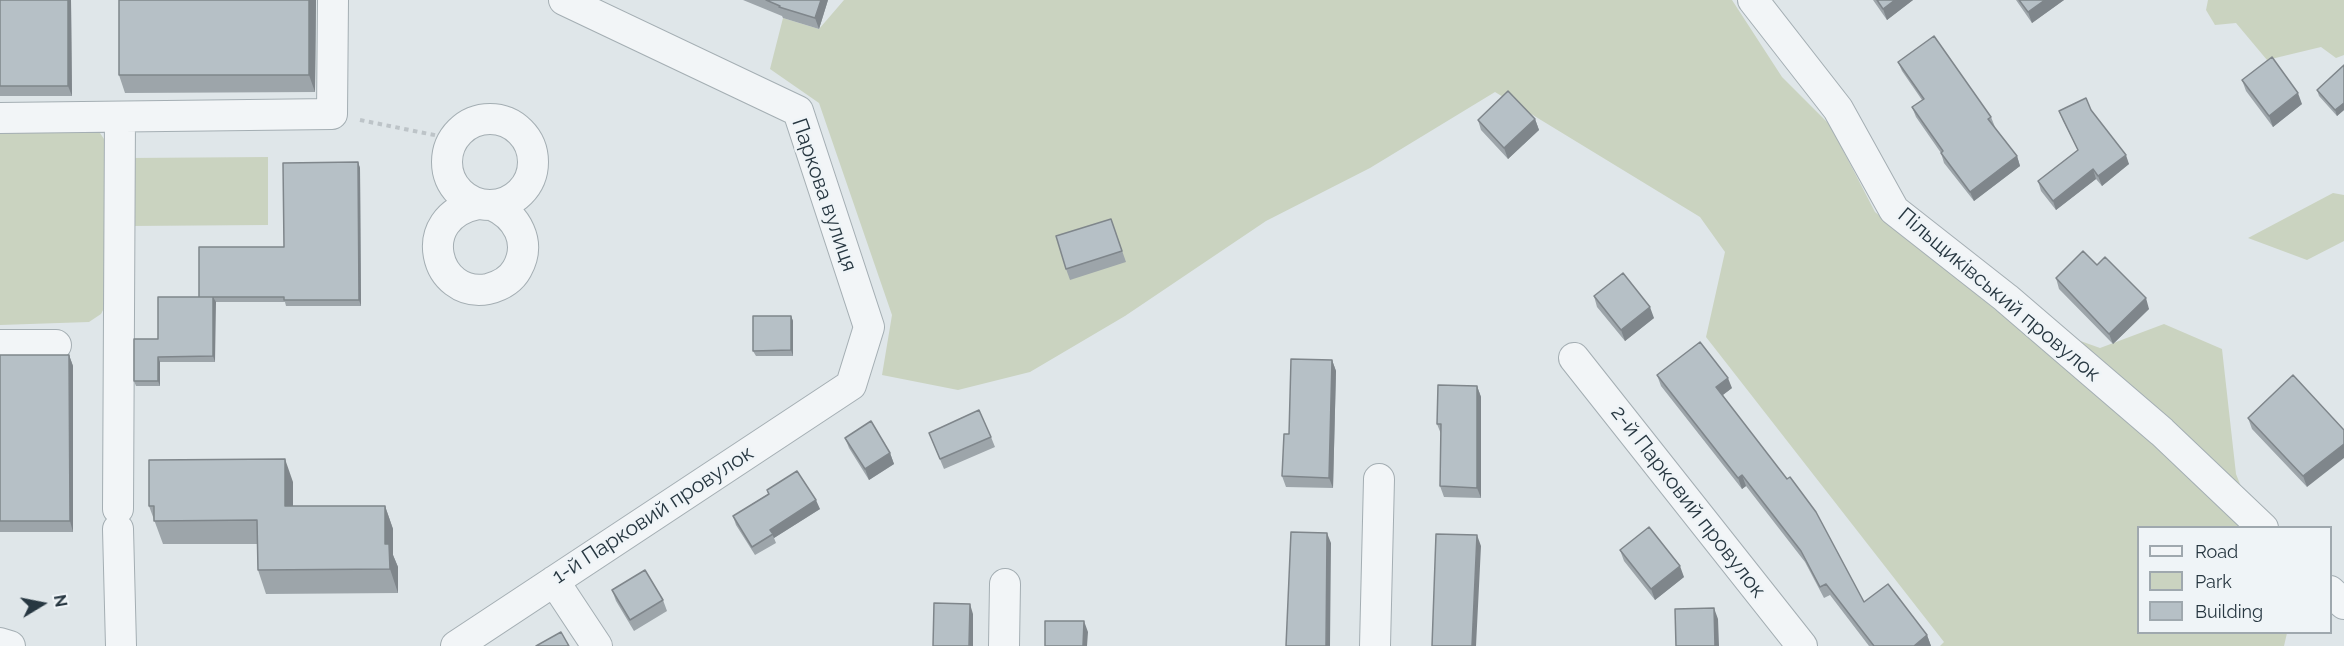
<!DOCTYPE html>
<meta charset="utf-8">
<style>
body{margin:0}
#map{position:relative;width:2344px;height:646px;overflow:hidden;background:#dfe6e9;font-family:Raleway,sans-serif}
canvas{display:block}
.legend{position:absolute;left:2137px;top:526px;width:195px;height:108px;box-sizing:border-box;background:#eff4f7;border:2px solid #9fa8ae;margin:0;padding:8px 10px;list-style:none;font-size:18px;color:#273741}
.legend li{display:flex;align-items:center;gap:12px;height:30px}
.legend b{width:30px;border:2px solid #9fa8ae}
.north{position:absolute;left:12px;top:574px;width:60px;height:60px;-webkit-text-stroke:4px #eff4f7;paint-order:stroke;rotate:80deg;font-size:16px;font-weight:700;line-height:24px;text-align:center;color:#273741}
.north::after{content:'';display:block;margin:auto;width:21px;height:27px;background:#273741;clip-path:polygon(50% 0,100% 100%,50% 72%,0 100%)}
</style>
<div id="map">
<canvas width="2344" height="646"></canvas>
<ul class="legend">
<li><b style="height:8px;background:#f2f5f7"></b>Road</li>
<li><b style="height:16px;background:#cad3c0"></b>Park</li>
<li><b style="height:16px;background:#b6c0c6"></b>Building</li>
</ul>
<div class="north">N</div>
</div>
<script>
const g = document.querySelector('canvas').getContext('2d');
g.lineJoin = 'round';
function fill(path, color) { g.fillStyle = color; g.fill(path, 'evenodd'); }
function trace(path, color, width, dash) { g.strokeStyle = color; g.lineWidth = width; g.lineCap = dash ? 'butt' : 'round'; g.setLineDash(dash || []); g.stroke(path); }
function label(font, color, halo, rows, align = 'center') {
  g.font = font + ' Raleway,sans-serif'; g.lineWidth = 5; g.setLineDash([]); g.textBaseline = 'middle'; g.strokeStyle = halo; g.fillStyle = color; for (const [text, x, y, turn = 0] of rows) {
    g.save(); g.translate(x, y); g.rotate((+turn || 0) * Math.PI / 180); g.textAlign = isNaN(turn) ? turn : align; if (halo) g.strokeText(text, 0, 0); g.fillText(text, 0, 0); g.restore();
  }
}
const green = new Path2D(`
 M844,0h888l50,77 48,48 45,87 122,99 103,37 64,-24 58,25 14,125 21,53 -119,1v104l149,1 -3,13h-344l4,-4 -238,-305 19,-85 -25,-35 -205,-125 -125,76 -104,53 -141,95 -95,56 -72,18 -76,-15 10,-60 -73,-212 -49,-34 13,-51 36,11z
 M2208,0h136v55l-8,3 -15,-11 -54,13 -31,-37 -21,2 -9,-15z
 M0,130l94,1 6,2 8,12 -4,163 -3,6 -12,8 -89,3z
 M268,157v68l-139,1v-68z
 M2333,193l11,2v46l-37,19 -59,-22z`);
const path = new Path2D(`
 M360,120l94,19`);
const minor = new Path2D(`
 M1753,0l85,109 56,101 112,88 156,134 101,96
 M0,118l332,-4 1,-114
 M447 162a43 43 0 1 1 86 0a43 43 0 1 1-86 0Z
 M478,204c-65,13 -43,95 10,85 12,-3 23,-9 29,-20 15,-27 0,-53 -25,-64
 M0,345h56
 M1574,358l228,288
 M118,509l2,-392
 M118,529l3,117
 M554,581l43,65
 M2330,591l14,13
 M0,643l10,3
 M456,646l395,-261 18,-58 -71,-216 -234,-111
 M1004,646l1,-62
 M1375,646l4,-167`);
const wall = new Path2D(`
 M0,0h71l1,96h-72z
 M119,0h197l-1,92 -190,1 -6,-18z
 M743,0h85l-9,29 -36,-11 -1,-2z
 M1873,0h40l-26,20z
 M2016,0h48l-32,23z
 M1898,62l93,55 4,10h-1l23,29 3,10 -46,35 -30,-38 -3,-10 -25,-36 -4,-10 10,-7 -20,-29z
 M2344,65v45l-7,6 -18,-20 -2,-6z
 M2242,80l60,24 -29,23 -27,-36z
 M2091,110l38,54 -27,22 -6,-7 -40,31 -15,-19 -3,-10 40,-31 -15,-29 -4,-10z
 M1535,119l4,11 -31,29 -27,-29 -3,-10z
 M358,162l2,6 1,138h-75l-1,-4h-70v60h-55v24h-24l-2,-5 24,-42 41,-42 85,-50z
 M1111,219l15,43 -56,18 -4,-11z
 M2097,265l52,44 -36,35 -54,-55 -3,-11z
 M1594,296l60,22 -29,23 -28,-34z
 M791,316l2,5v35h-37l-3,-5z
 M0,355h69l4,11v166h-73z
 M1332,360l4,11 -3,117 -47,-1 -4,-11z
 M1657,375l75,13 -9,7 141,207 63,33 4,11h-62l-39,-51 -6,3 -19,-36 -59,-76 -4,3 -81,-103z
 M2293,375l14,112 -55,-58 -4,-11z
 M1477,386l4,11v101l-37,-1 -4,-11 1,-52 -4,-10z
 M929,433l62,4 4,10 -51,22z
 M845,438l45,15 4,11 -25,16 -20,-32z
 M293,482v24h92l8,23v26l5,12v26l-132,1 -8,-24 -1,-26h-94l-14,-38z
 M767,490l53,19 -46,29 2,5 -21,12 -19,-30 -3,-9 35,-22z
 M1620,550l64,27 -29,23 -31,-39z
 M612,590l51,10 4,11 -33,20 -18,-30z`);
const shadedWall = new Path2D(`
 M68,0h3l1,96 -4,-10z
 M309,0h7l-1,92 -6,-17z
 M821,0h7l-9,29 -4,-11z
 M1895,0h18l-26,20 -4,-11z
 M2045,0h19l-32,23 -4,-11z
 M2298,93l4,11 -29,23 -4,-11z
 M2344,103v7l-7,6 -2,-6z
 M1535,119l4,11 -31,29 -4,-11z
 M2126,155l3,9 -27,22 -4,-10z
 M2017,156l3,10 -46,35 -4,-9z
 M358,162l2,6 1,138 -2,-6z
 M2093,169l3,10 -40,31 -3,-9z
 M213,297l3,5 -1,60 -2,-6z
 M2146,298l3,11 -36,35 -4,-10z
 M1650,307l4,11 -29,23 -4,-11z
 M791,316l2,5v35l-2,-6z
 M69,355l4,11v166l-3,-11z
 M158,357l2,5v24l-2,-5z
 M1332,360l4,11 -3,117 -4,-10z
 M1728,378l4,10 -12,9 -4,-10z
 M1477,386l4,11v101l-4,-10z
 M2344,444v14l-37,29 -4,-11z
 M890,453l4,11 -25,16 -4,-11z
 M285,459l8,23v47l-8,-23z
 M1742,475l4,11 -4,3 -4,-11z
 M816,500l4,9 -46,29 -4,-8z
 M385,506l8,23v26l5,12v26l-8,-24 -5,-25z
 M1327,533l4,10 -1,103h-4z
 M1477,535l4,11 -5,100h-4z
 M1680,566l4,11 -29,23 -4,-11z
 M970,604l3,10v32h-4z
 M1714,608l4,11 1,27h-4z
 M1084,621l4,11 -1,14h-4z
 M1927,635l4,11h-17z`);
const building = new Path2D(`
 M0,0h68v86h-68z
 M119,0h190v75h-190z
 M766,0h55l-6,18 -36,-11 1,-1z
 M1877,0h18l-12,9z
 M2019,0h26l-17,12z
 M1934,36l57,81 -3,2 29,37 -47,36 -29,-39 2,-2 -31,-44 12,-8 -26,-37z
 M2272,57l26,36 -29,23 -27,-36z
 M2344,65v38l-9,7 -18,-20z
 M1508,91l27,28 -31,29 -26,-28z
 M2086,98l5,12 35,45 -28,21 -5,-7 -40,32 -15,-20 40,-31 -19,-39z
 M358,162l1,138h-75v-3h-85v-50h85l-1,-84z
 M1111,219l11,32 -56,18 -10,-33z
 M2083,251l14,14 8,-8 41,41 -37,36 -53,-56z
 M1623,273l27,34 -29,23 -27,-34z
 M158,297h55v59l-55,1v24h-24v-42h24z
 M753,316h38v34l-38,1z
 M1700,342l28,36 -12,9 71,92 3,-2 26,35 48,90 24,-18 39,51 -13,11h-40l-48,-62 -6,3 -19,-36 -59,-76 -4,3 -81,-103z
 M0,355h69l1,166h-70z
 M1291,359l41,1 -3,118 -47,-2 2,-42h5z
 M2293,375l51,55v14l-41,32 -55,-58z
 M1438,385l39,1v102l-37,-2 1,-62h-4z
 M979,410l12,27 -51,22 -11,-26z
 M871,421l19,32 -25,16 -20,-31z
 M285,459v47h100v38h4l1,25 -132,1 -1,-50 -103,1v-15h-5v-46z
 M797,471l19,29 -46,30 3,4 -21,13 -19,-31 36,-22 -2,-4z
 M1649,527l31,39 -29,23 -31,-39z
 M1291,532l36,1 -1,113h-40z
 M1436,534l41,1 -5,111h-40z
 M645,570l18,30 -33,20 -18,-30z
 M934,603l36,1 -1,42h-36z
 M1714,608l1,38h-39l-1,-37z
 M1045,621h39l-1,25h-38z
 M561,632l8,14h-33z`);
const streetNames = [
 ["Паркова вулиця",824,195,71],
 ["Пільщиківський провулок",1999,295,40],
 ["2-й Парковий провулок",1688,502,52],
 ["1-й Парковий провулок",653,515,-33]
];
fill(green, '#cad3c0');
trace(minor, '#a4aeb3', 32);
trace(path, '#bdc4c8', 4, [4.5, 4.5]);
trace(minor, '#f2f5f7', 30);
fill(wall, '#9da5aa');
fill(shadedWall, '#7f868b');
fill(building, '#b6c0c6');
trace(building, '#7f868b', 1.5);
label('21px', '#273741', '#eff4f7', streetNames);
</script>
